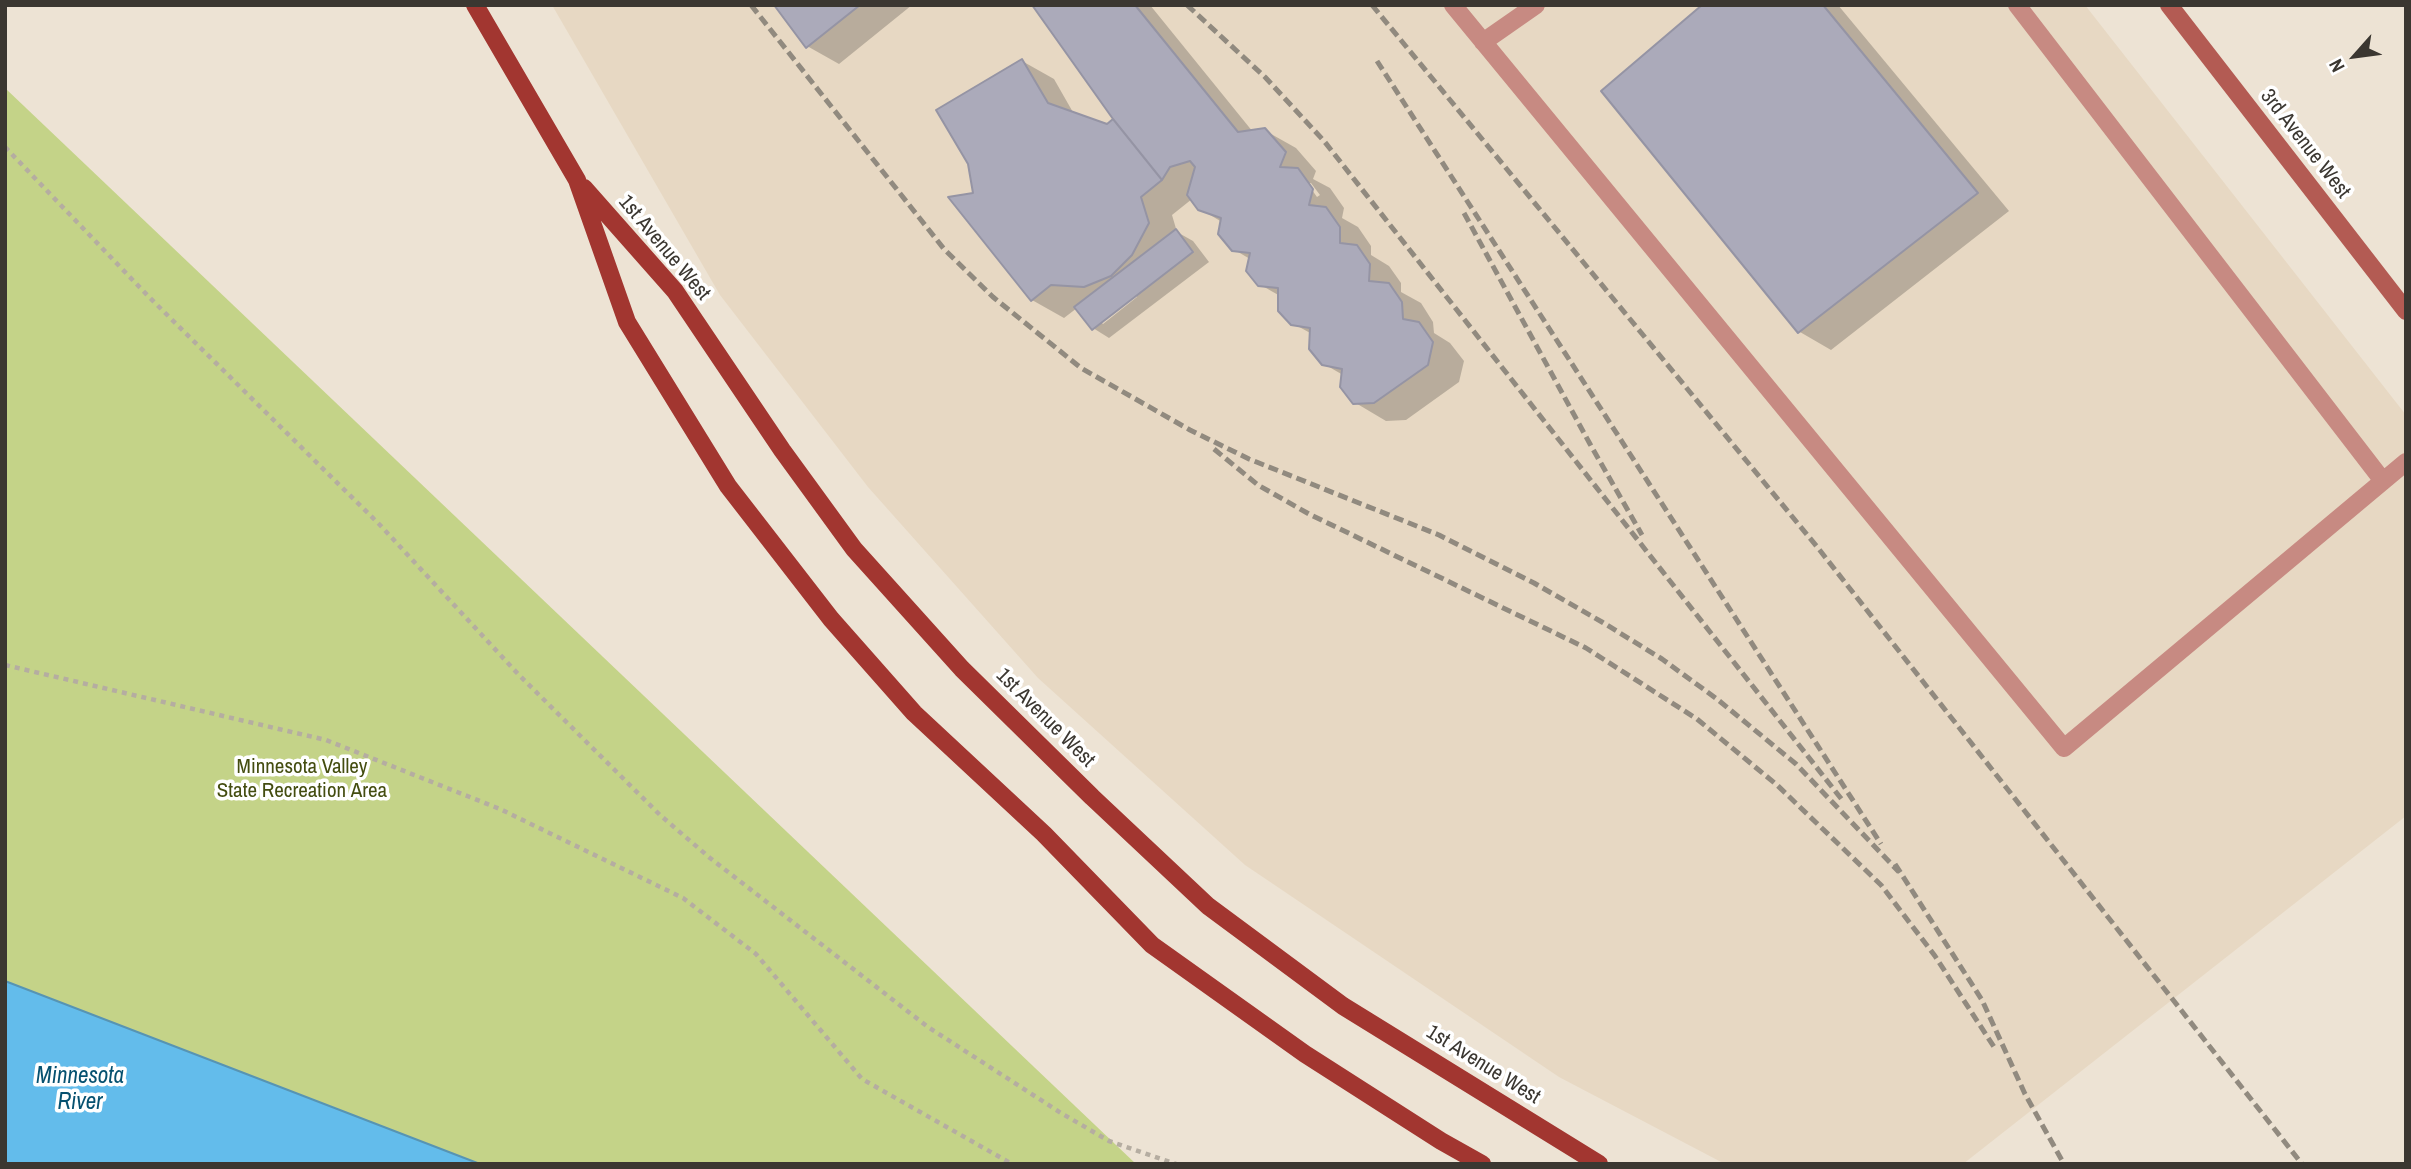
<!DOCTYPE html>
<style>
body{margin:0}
#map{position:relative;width:2411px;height:1169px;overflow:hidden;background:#ede3d4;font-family:"Archivo Narrow",sans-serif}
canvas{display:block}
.frame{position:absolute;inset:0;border:7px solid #3b3731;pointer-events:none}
.north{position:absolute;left:2320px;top:21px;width:70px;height:70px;-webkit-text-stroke:5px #fff;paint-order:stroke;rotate:242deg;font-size:19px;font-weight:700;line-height:28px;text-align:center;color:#3b3731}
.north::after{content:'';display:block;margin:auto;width:24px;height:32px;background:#3b3731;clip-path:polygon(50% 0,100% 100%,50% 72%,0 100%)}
</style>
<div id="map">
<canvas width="2411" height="1169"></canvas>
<div class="frame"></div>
<div class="north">N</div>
</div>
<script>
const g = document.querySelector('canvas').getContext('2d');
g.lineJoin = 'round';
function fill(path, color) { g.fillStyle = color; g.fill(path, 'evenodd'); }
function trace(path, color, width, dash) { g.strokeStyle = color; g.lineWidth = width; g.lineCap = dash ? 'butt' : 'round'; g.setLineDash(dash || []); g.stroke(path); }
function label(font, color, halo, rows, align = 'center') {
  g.font = font + ' "Archivo Narrow",sans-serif'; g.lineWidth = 7; g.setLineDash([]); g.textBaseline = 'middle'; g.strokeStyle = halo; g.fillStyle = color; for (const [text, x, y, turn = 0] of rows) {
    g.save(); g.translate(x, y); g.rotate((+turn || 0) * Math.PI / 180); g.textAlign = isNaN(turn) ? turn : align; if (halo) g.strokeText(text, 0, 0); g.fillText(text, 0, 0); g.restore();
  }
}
const built = new Path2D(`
 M552,5h1533l321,410v401l-443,348h-238l-166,-87 -314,-212 -207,-187 -170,-191 -148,-192z`);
const green = new Path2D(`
 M5,88l1131,1076h-656l-475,-183z`);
const water = new Path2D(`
 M5,981l475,183h-475z`);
const shadow = new Path2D(`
 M776,5h136l-73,59 -32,-18z
 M1034,5h116l103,127 11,-2 32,18 20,23 -3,8 17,9 14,20 -2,10 16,9 13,19v9l18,11 12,17v9l20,11 12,19 1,11 16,10 14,18 -5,21 -53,38 -20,1 -32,-19 -11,-27 -19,-11 -12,-30 -20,-11 -12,-27 -21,-12 -9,-25 -17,-10 -11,-27 -22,-13 -8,-10 -20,16 5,17 16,9 16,21 -100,76 -16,-10 -16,-20 -13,10 -32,-18 -81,-102 24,-3 47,-134 32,18 20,35 34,12 7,-6zM1307,183h4l9,12 -3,2zM1136,295l1,2 -34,27 -3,-3z
 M1705,5h133l171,206 -178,139 -31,-18 -196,-241z`);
const building = new Path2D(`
 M774,5h86l-54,43z
 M1032,5h103l103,127 27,-4 21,24 -6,15 18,1 15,21 -4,16 17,2 14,20v16l17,2 13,19 -1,17 20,2 13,19 1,17 16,3 14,20 -5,23 -54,38 -21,1 -13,-17 2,-18 -20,-4 -13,-16 1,-21 -19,-3 -13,-14v-23l-20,-2 -12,-15 4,-18 -18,-2 -14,-17 3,-16 -23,-8 -11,-15 8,-28 -5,-6 -20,6 -8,13 -49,-61z
 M1702,5h121l155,188 -180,140 -197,-242z
 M1022,59l26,44 59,21 6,-5 49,61 -21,17 8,26 -17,32 -21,21 -27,11 -33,-2 -20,16 -83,-104 25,-4 -5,-29 -32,-54z
 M1176,229l17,23 -101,78 -18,-23z`);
const path = new Path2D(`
 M5,147l144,150 231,228 138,149 142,141 50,43 218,169 133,86 48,28 67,23
 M5,665l321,75 174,69 183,89 73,56 106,125 150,85`);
const lane = new Path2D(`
 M1453,5l611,743 342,-286
 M2017,5l366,476
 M1483,42l53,-37`);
const secondary = new Path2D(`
 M2169,5l237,306`);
const primary = new Path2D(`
 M475,5l102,175 50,142 101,164 103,133 83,94 130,121 108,111 153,109 136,87 41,23
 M584,188l91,103 107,159 72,99 108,120 130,128 116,109 135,100 256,158`);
const rail = new Path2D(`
 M751,5l193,244 49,48 88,71 109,62 59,29 190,76 95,48 68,39 60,37 55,40 79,65 103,108
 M1187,5l78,72 59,64 519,660
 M1372,5l446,543 484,616
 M1377,61l504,783
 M1464,213l126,231 52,91
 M1214,449l44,36 51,29 277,134 111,71 80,66 104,100 54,71 61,94
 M1895,864l87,136 43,94 39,70`);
const streetNames = [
 ["3rd Avenue West",2305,144,52],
 ["1st Avenue West",664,248,50],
 ["1st Avenue West",1045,718,45],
 ["1st Avenue West",1483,1065,32]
];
const parkNames = [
 ["Minnesota Valley",302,767],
 ["State Recreation Area",302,791]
];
const waterNames = [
 ["Minnesota",80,1077],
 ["River",80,1103]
];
fill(built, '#e7d8c3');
fill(green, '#c4d388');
fill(water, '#63bceb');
trace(water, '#5794b3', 2);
fill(shadow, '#0003');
fill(building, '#abaaba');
trace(building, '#9594a4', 2);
trace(path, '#b5ada1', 4.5, [5, 5]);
trace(lane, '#c78a82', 18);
trace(secondary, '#b35b53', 18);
trace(primary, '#a23630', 18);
trace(rail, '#918a7f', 5, [10, 5]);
label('21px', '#3b3731', '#fff', streetNames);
label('21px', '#444d10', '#fff', parkNames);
label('italic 23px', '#065170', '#fff', waterNames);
</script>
